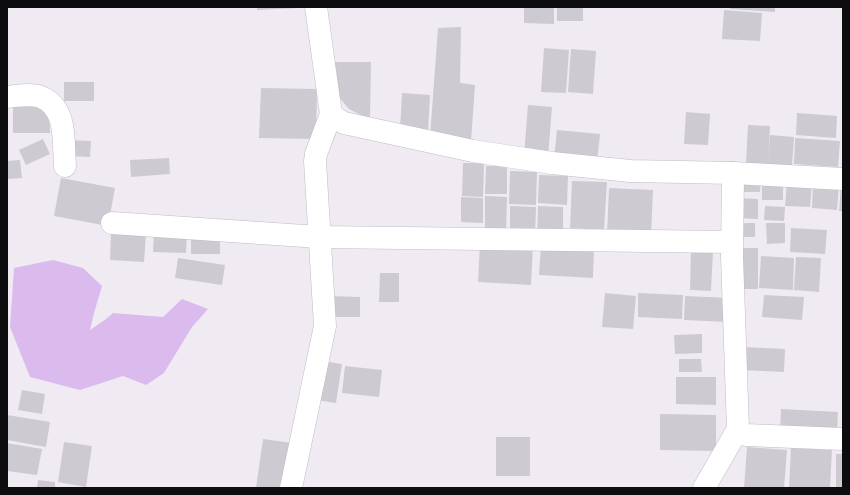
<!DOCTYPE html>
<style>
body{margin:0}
#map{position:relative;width:850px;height:495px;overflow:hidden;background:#f0ebf3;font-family:"Nunito Sans",sans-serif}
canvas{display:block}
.frame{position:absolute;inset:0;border:8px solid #0d0c0e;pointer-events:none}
</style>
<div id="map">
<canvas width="850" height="495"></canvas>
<div class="frame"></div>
</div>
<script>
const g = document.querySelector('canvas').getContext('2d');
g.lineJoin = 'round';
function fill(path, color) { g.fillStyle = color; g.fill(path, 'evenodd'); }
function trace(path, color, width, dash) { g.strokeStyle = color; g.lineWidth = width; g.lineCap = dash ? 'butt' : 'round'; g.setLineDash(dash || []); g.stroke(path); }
const water = new Path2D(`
 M53,260l30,8 19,18 -8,27 -4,17 16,-11 7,-6 50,4 19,-18 26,10 -16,18 -28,46 -18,12 -23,-9 -43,14 -50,-13 -20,-50 4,-59z`);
const building = new Path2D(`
 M257,7h44v1l-44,2z
 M524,7h30v17l-30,-1z
 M557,7h26v14h-26z
 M731,7h44v5l-45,-3z
 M724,10l38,3 -2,28 -38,-2z
 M461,27l-1,56 15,2 -4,56 -41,-4 8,-109z
 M544,48l25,2 -3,43 -25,-1z
 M571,49l25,2 -3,43 -25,-2z
 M328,62h43l-1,58 -21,-11 -18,-21z
 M64,82h30v19h-30z
 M261,88l56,1 -1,50 -57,-1z
 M402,93l28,2 -2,37 -28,-2z
 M13,102l36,1 1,30h-37z
 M528,105l24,2 -4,50 -24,-2z
 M686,112l24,2 -2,31 -24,-1z
 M797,113l40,3 -1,22 -40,-3z
 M748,125l22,1 -2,39 -22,-2z
 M557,130l43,4 -3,29 -43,-4z
 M770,135l24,2 -2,29 -24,-2z
 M795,138l45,3 -2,26 -44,-3z
 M43,139l7,15 -24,11 -7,-15z
 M68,140l23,1 -1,16 -23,-1z
 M169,158l1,16 -39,3 -1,-17z
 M20,160l2,18 -15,1v-18z
 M463,163h21l-1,34 -21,-1z
 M486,166h21v28h-22z
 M510,171l27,1 -1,33 -27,-1z
 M539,175l29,1 -1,29 -29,-2z
 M737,177l24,1 -1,14h-24z
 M61,178l54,10 -7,38 -54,-10z
 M572,181l35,1 -3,48 -34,-2z
 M787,181l25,2 -2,24 -25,-1z
 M762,182h21v18h-21z
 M813,184l26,2 -2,24 -25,-2z
 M841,186h2v25h-4z
 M609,188l44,2 -2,45 -44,-2z
 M485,196l22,1 -1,38h-21z
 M461,197l22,1v25l-22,-1z
 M737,198l21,1v20l-21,-1z
 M510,206l26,1 -1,30 -25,-1z
 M538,206l25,1v30l-26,-1z
 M765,206l20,1 -1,14 -20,-1z
 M738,223h17v14h-17z
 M766,223h19v20l-18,1z
 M791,228l36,2 -2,24 -35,-2z
 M111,231l35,2 -2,29 -34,-2z
 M154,232l33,1 -1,20 -33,-1z
 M191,239h29v15h-29z
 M480,242l53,3 -2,40 -53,-3z
 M541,245l53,3 -1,30 -54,-3z
 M734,248h24v41h-24z
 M691,250l22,1 -2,40 -21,-1z
 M761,256l33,2 -1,32 -34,-2z
 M796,257l25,1 -2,34 -25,-2z
 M178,258l47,7 -3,20 -47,-7z
 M380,273h19v29h-20z
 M605,293l31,3 -3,33 -31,-2z
 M638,293l45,2 -1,24 -44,-2z
 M764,295l40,2 -2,23 -40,-3z
 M330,296l30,1v20h-30z
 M685,296l44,2 -1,24 -44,-2z
 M702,334v19l-27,1 -1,-19z
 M742,347l43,2 -1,23 -43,-2z
 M679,359h22l1,13h-23z
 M322,361l20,3 -6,39 -20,-3z
 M345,366l37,4 -3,27 -37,-4z
 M676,377h40v28l-40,-1z
 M22,390l23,4 -3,20 -24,-4z
 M781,409l57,3 -1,24 -57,-3z
 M660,414l56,1v36l-56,-1z
 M7,415l43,7 -4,25 -39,-7z
 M496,437h34v39h-34z
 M263,439l29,4 -6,45h-30z
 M64,442l28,4 -6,41 -28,-5z
 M7,443l35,6 -5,26 -30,-4z
 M747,447l40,3 -3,38h-40z
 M791,448l41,2 -2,38h-41z
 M836,454h7v34h-7z
 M38,480l17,2v6h-18z`);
const minor = new Path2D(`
 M7,97c11,-1 24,-4 34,0 27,11 22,46 24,69
 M733,173l-1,84 6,172 5,5 3,1 97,4
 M112,223l207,14 413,5
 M291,488l34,-162 -10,-165 1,-7 15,-40
 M704,488l34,-59`);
const tertiary = new Path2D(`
 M316,7l15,107 6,5 7,4 129,28 79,12 78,8 103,2 110,6`);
fill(water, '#dbbaed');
fill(building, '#cecad1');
trace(minor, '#c0bbc3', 23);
trace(tertiary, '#c0bbc3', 23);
trace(minor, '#fff', 22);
trace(tertiary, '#fff', 22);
</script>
